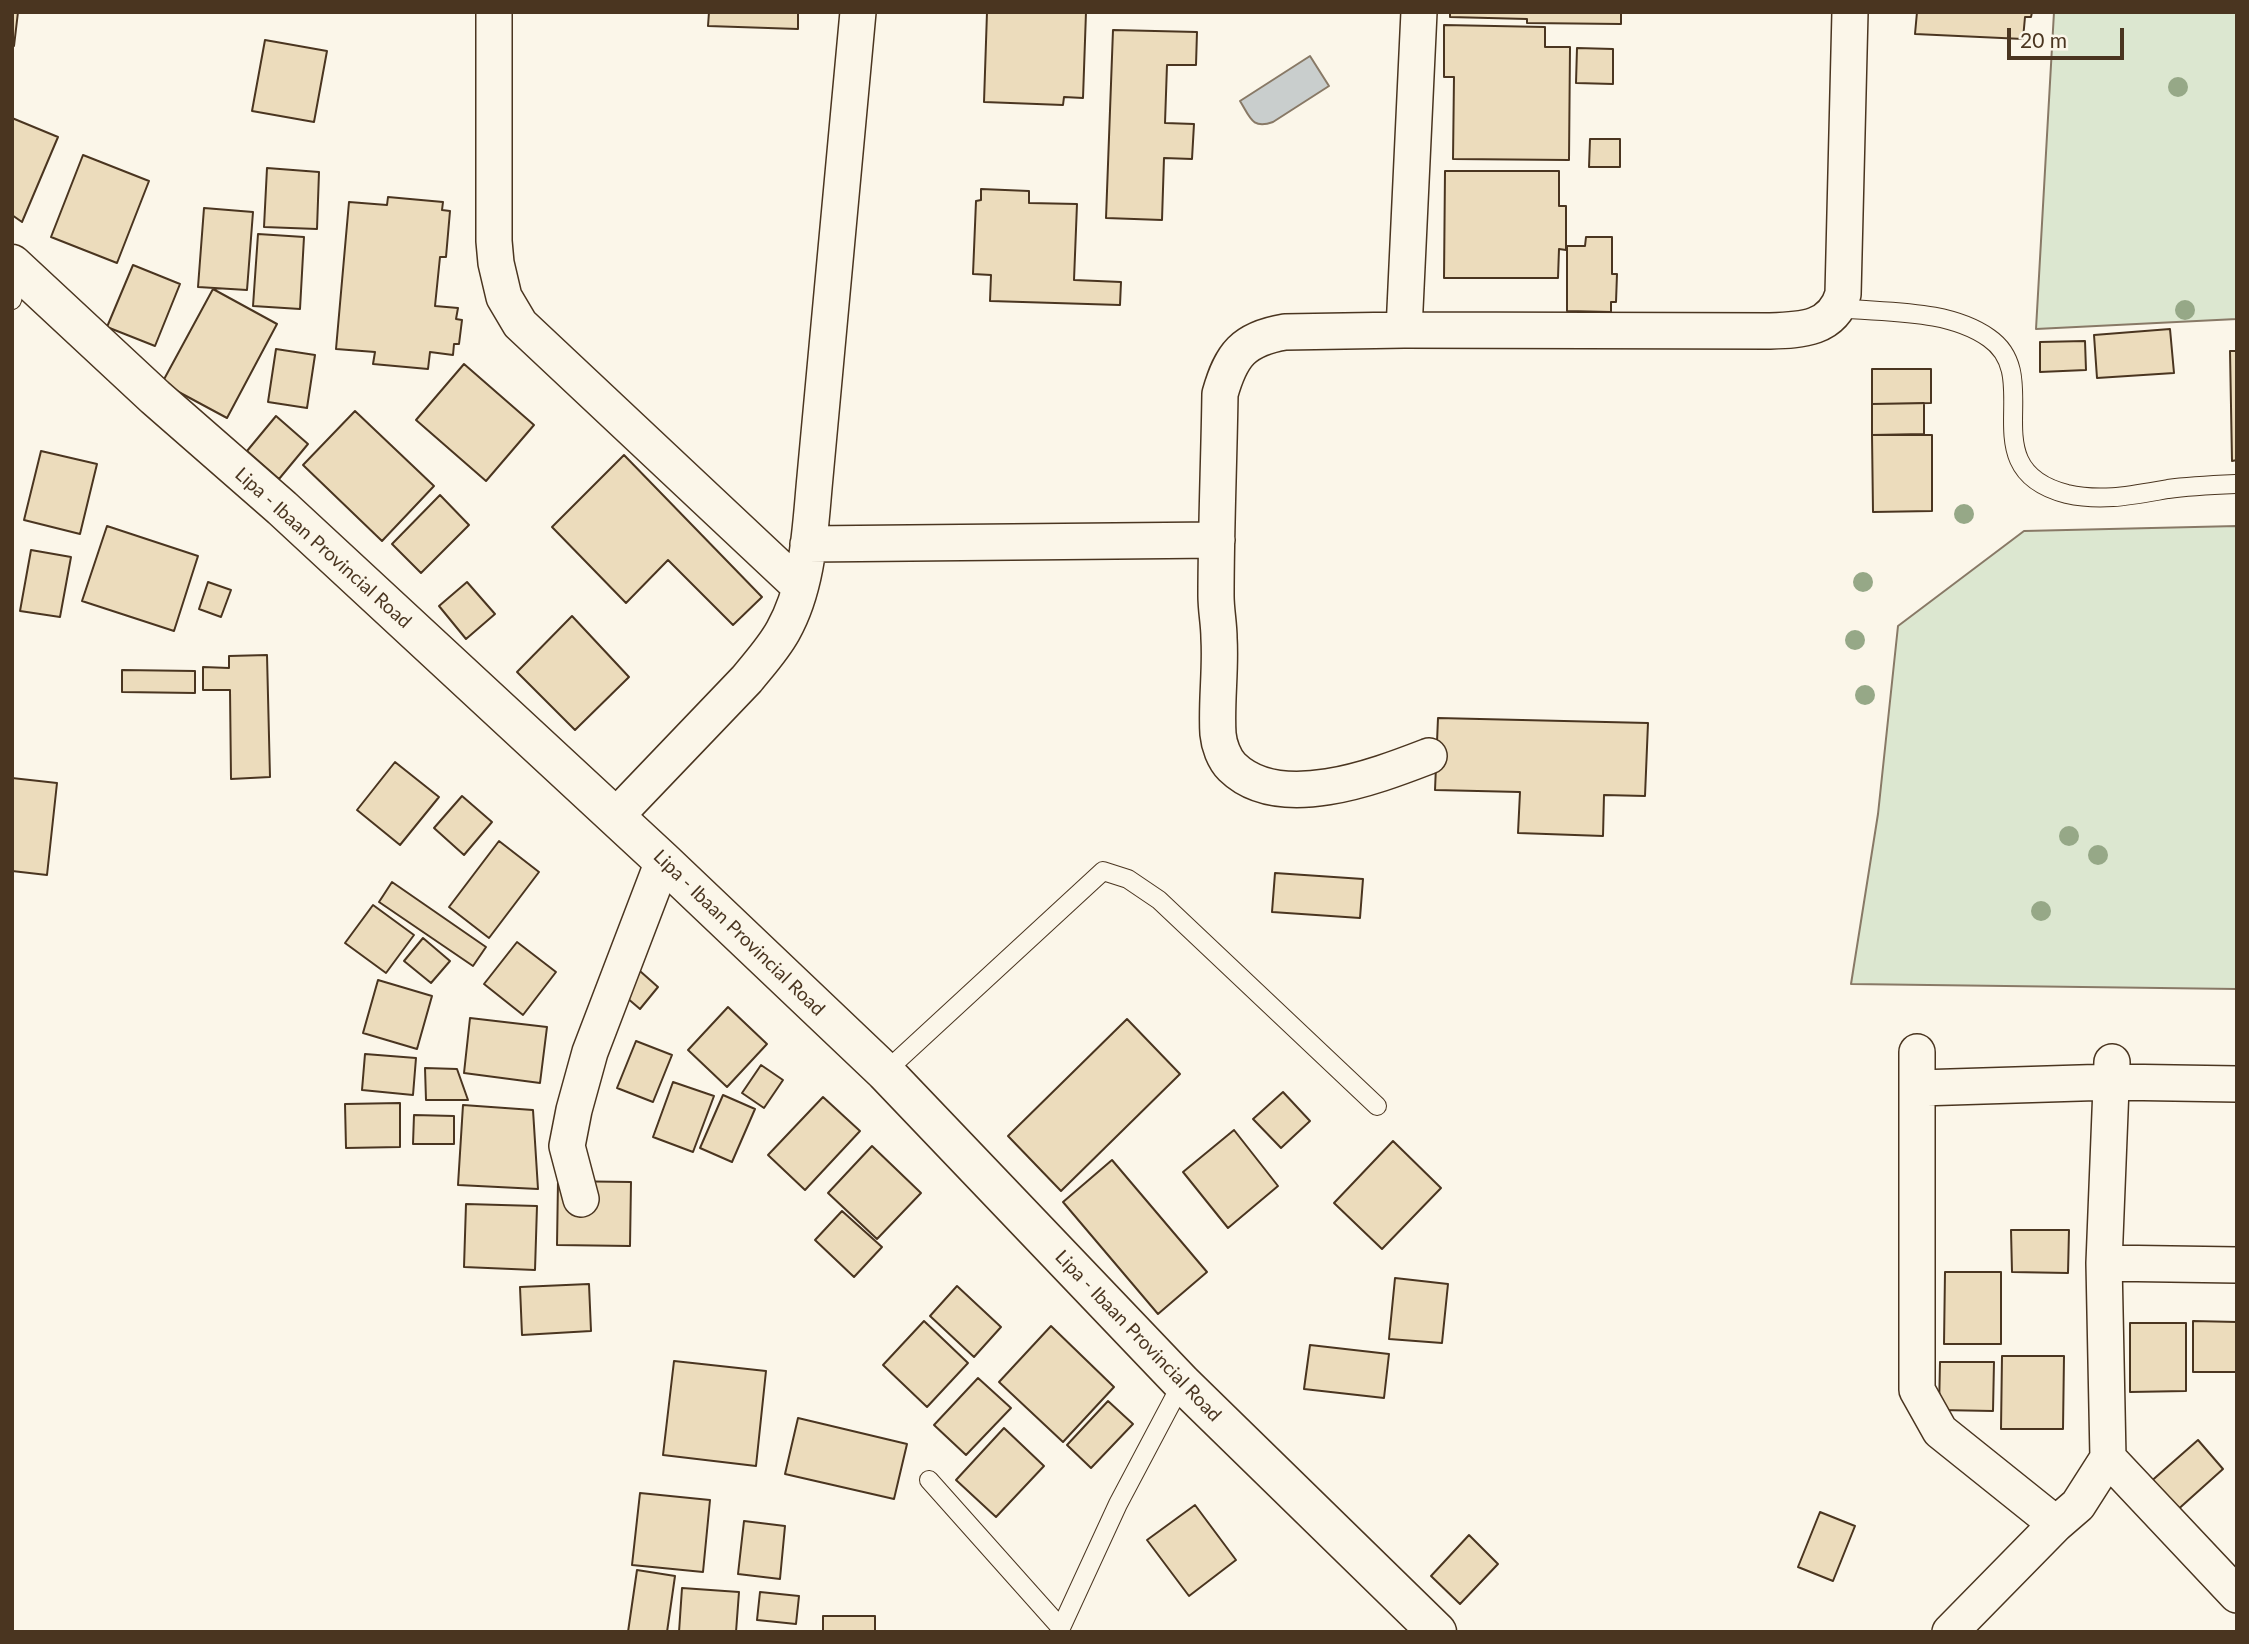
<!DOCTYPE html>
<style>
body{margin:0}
#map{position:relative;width:2249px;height:1644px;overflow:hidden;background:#fbf6e9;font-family:Lato,sans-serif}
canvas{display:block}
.frame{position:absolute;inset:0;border:14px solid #4a3520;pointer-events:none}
.scale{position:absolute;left:2007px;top:28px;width:117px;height:32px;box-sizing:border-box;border:4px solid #4a3520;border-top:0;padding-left:9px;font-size:21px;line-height:24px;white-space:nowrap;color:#4a3520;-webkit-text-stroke:5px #fbf6e9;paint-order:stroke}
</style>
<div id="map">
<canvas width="2249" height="1644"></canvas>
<div class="frame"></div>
<div class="scale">20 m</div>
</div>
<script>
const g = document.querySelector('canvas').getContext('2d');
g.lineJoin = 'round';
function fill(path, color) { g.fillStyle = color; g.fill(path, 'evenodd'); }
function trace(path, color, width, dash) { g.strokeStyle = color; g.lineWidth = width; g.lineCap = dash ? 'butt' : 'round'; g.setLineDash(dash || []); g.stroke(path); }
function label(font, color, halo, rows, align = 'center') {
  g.font = font + ' Lato,sans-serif'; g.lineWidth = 5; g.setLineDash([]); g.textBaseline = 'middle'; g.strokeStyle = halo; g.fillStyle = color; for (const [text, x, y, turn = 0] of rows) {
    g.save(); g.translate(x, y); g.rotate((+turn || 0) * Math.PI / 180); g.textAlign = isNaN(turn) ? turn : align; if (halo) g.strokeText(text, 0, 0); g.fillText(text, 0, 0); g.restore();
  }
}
const green = new Path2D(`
 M2054,12h183v307l-201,10z
 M2237,526v463l-386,-5 27,-170 20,-188 126,-95z`);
const water = new Path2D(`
 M1310,56l19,30 -56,36c-21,8 -23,-5 -33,-21z`);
const building = new Path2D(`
 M12,12h6l-4,34h-2z
 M709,12h89v17l-90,-3z
 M987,12h99l-3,86 -19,-1 -1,8 -79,-3z
 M1450,12h171v12l-94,-1v-4l-77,-2z
 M1917,12h115l-1,5h-6l-2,22 -108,-5z
 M1444,25l101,2v20h25l-1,113 -116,-1 1,-82h-10z
 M1113,30l84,2 -1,33h-29l-2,58 29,1 -2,35 -28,-1 -2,62 -56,-2z
 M265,40l62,11 -13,71 -62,-11z
 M1577,48l36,1v35l-37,-1z
 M12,118l46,19 -36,85 -10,-7z
 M1590,139h30v28h-31z
 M83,155l66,26 -32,82 -66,-26z
 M267,168l52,4 -2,57 -53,-2z
 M1445,171h114v35h7v44l-7,-1 -1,29h-114z
 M981,189l48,2v12l48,1 -3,76 47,2 -1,23 -130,-4 1,-26 -18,-1 3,-73 5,-1z
 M388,197l55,5 -1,8 8,1 -4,46h-6l-5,49 23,2 -2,11 6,1 -3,24h-5l-1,11 -23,-3 -2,17 -55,-5 2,-12 -39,-3 13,-147 38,3z
 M204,208l49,4 -6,78 -49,-3z
 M258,234l46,3 -4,72 -47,-3z
 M1586,237h26v37h5l-1,28h-5v10l-44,-1v-65h18z
 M133,265l47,19 -25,62 -48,-19z
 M213,289l64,35 -50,94 -65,-35z
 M2170,329l4,44 -77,5 -3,-43z
 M2085,341l1,29 -46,2v-30z
 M276,349l39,6 -8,53 -39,-6z
 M2230,351h7v109l-5,1z
 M464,364l70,61 -48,56 -70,-61z
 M1872,369h59v34l-59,1z
 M1924,403v31l-52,1v-31z
 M355,411l79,75 -52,55 -79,-76z
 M276,416l32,28 -29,35 -32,-28z
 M1872,435h60v76l-59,1z
 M41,451l56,13 -17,70 -56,-14z
 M624,455l138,142 -29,28 -65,-65 -42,43 -74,-76z
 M440,495l29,30 -48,48 -29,-29z
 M107,526l91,30 -24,75 -92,-30z
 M31,550l40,7 -11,60 -40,-6z
 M208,582l23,8 -10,27 -22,-8z
 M467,582l28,32 -29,25 -27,-33z
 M572,616l57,61 -54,53 -58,-58z
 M267,655l3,122 -39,2 -1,-89h-27v-23l26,1v-12z
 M122,670l73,1v22l-73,-1z
 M1438,718l210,5 -3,73 -41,-1 -1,41 -85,-3 2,-41 -85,-2z
 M395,762l44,35 -39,48 -43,-35z
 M12,778l45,5 -10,92 -35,-4z
 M462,796l30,26 -28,33 -30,-27z
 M499,841l40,31 -50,66 -40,-31z
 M1275,873l88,6 -3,39 -88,-6z
 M392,882l94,65 -13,19 -94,-64z
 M373,905l41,30 -28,38 -41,-30z
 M423,938l27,23 -19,22 -27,-22z
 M517,942l39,30 -33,43 -39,-31z
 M632,964l26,23 -18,22 -27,-23z
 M378,980l54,16 -15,53 -54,-16z
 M728,1007l39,37 -40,43 -39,-37z
 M470,1018l77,9 -7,56 -76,-10z
 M1127,1019l53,55 -119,117 -53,-55z
 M636,1041l36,14 -19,47 -36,-14z
 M365,1054l51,4 -3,37 -51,-5z
 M761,1065l22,15 -19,28 -22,-15z
 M425,1068l32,1 11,31h-42z
 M673,1082l41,14 -21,56 -40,-15z
 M1283,1092l27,29 -29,27 -28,-29z
 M723,1095l32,14 -23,53 -32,-14z
 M823,1097l37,34 -55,59 -37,-35z
 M400,1103v44l-54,1 -1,-44z
 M463,1105l70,5 5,79 -80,-4z
 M414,1115l40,1v28h-41z
 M1234,1130l44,56 -50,42 -45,-56z
 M1393,1141l48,47 -59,61 -48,-46z
 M872,1146l49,47 -44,46 -49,-46z
 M1112,1160l95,112 -49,42 -95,-112z
 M558,1181l73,1 -1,64 -73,-1z
 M466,1204l71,2 -2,64 -71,-3z
 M842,1211l40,36 -28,30 -39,-37z
 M2011,1230h58l-1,43 -56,-1z
 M1945,1272h56v72h-57z
 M1395,1278l53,6 -6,59 -53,-4z
 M589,1284l2,47 -69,4 -2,-48z
 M957,1286l44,41 -27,30 -44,-41z
 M924,1321l44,42 -41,44 -44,-42z
 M2193,1321l44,1v50h-44z
 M2130,1323h56v68l-56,1z
 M1051,1326l63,61 -51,55 -64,-60z
 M1310,1345l79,9 -5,44 -80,-9z
 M2002,1356h62l-1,73h-62z
 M674,1361l92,10 -10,95 -93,-11z
 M1940,1362h54l-1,49 -54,-1z
 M978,1378l33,30 -45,47 -32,-30z
 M1108,1401l25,23 -42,44 -24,-23z
 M798,1418l109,26 -13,55 -109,-25z
 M1004,1428l40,38 -48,51 -40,-37z
 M2198,1440l25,29 -49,44 -26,-29z
 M640,1493l70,7 -7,72 -71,-7z
 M1195,1505l41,55 -47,36 -42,-56z
 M1820,1512l35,14 -22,55 -35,-14z
 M744,1521l41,5 -5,53 -42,-5z
 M1469,1535l29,29 -38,40 -29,-28z
 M637,1570l38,6 -8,56h-39z
 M682,1588l57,4 -3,40h-57z
 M760,1592l39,4 -3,28 -39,-4z
 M823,1616h52v16h-52z`);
const service = new Path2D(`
 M12,300l7,-30
 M1839,308c48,5 109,1 150,30 58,40 -20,131 78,156 35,8 66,1 101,-5 22,-3 46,-4 69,-5
 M885,1072l218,-201 25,8 31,21 218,206
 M929,1480l132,148
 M1059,1632l59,-128 64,-121`);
const minor = new Path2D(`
 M494,12v229l2,22 8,34 16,27 280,263
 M1404,330l15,-318
 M808,544l409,-4
 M1429,756c-52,20 -149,58 -197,11 -8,-8 -13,-22 -14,-33 -2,-32 3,-64 1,-96 0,-14 -3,-28 -3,-42 0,-67 3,-135 4,-202 11,-39 23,-55 65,-62l119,-2 366,1c32,-1 63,-2 73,-37l7,-282
 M615,817l132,-138c12,-15 26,-30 36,-48 26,-46 27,-103 32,-154l43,-465
 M1917,1052v338l23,41 116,93
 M1919,1088l193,-6 125,2
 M581,1199l-14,-53 7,-36 16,-58 73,-191
 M2104,1263l133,2
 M2108,1458l129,137
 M1950,1632l106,-108 22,-19 30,-47 -4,-195 8,-201`);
const secondary = new Path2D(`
 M12,264l143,133 127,111 381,353 222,211 297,311 255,249`);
const trees = [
 [2178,87],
 [2185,310],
 [1964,514],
 [1863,582],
 [1855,640],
 [1865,695],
 [2069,836],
 [2098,855],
 [2041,911]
];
const streetNames = [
 ["Lipa - Ibaan Provincial Road",323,548,42],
 ["Lipa - Ibaan Provincial Road",739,933,44],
 ["Lipa - Ibaan Provincial Road",1138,1336,46]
];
fill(green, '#dce7d0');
trace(green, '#887966', 2);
fill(water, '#c9cecd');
trace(water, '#887966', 2);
fill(building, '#ecdcbc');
trace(building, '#4a3520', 2);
trace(service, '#4a3520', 20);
trace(minor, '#4a3520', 38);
trace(secondary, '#4a3520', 41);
trace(service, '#fbf6e9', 18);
trace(minor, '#fbf6e9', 35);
trace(secondary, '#fbf6e9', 38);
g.fillStyle = '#96a887';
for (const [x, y] of trees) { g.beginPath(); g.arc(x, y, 10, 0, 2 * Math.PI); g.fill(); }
label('19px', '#4a3520', '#fbf6e9', streetNames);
</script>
